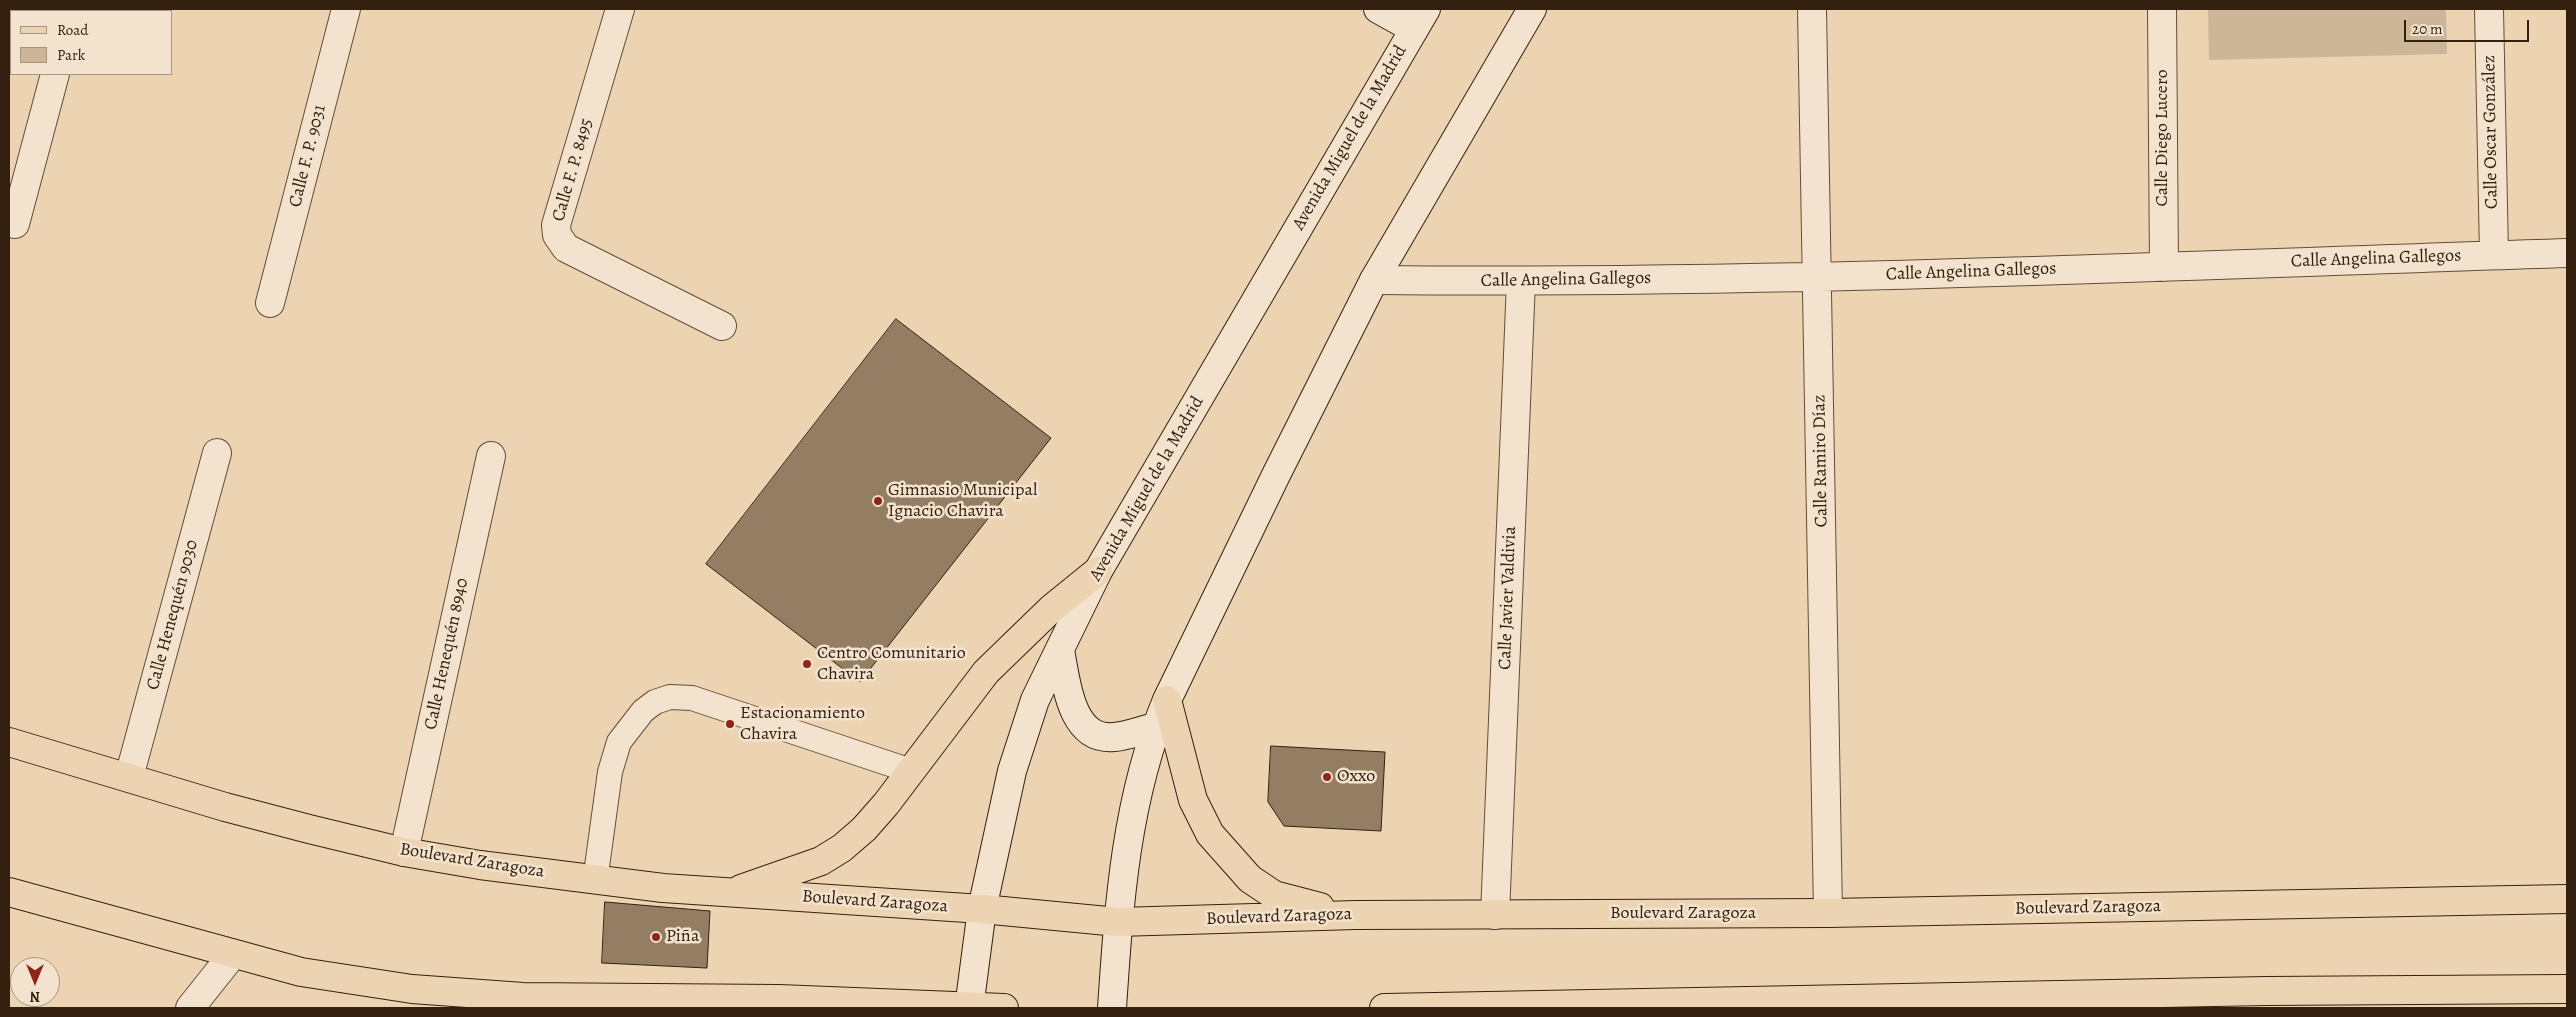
<!DOCTYPE html>
<meta charset="utf-8">
<style>
body{margin:0}
#map{position:relative;width:2576px;height:1017px;overflow:hidden;background:#ecd4b3;font-family:Alegreya,serif}
canvas{display:block}
.frame{position:absolute;inset:0;border:10px solid #33200e;pointer-events:none}
.legend{position:absolute;left:10px;top:10px;width:162px;height:65px;box-sizing:border-box;background:#f3e3ce;border:1px solid #a69581;margin:0;padding:6px 9px;list-style:none;font-size:15px;color:#33200e}
.legend li{display:flex;align-items:center;gap:10px;height:25px}
.legend b{width:25px;border:1px solid #a69581}
.north{position:absolute;left:10px;top:957px;width:50px;height:50px;box-sizing:border-box;background:#f3e3ce;border:1px solid #a69581;border-radius:50%;rotate:180deg;font-size:14px;font-weight:700;line-height:20px;text-align:center;color:#33200e}
.north::after{content:'';display:block;margin:auto;width:18px;height:22px;background:#8f2418;clip-path:polygon(50% 0,100% 100%,50% 72%,0 100%)}
.scale{position:absolute;left:2404px;top:20px;width:125px;height:22px;box-sizing:border-box;border:2px solid #33200e;border-top:0;padding-left:6px;font-size:15px;line-height:18px;white-space:nowrap;color:#33200e;-webkit-text-stroke:4px #f3e3ce;paint-order:stroke}
</style>
<div id="map">
<canvas width="2576" height="1017"></canvas>
<div class="frame"></div>
<ul class="legend">
<li><b style="height:6px;background:#ecd4b3"></b>Road</li>
<li><b style="height:14px;background:#cdb597"></b>Park</li>
</ul>
<div class="north">N</div>
<div class="scale">20 m</div>
</div>
<script>
const g = document.querySelector('canvas').getContext('2d');
g.lineJoin = 'round';
function fill(path, color) { g.fillStyle = color; g.fill(path, 'evenodd'); }
function trace(path, color, width, dash) { g.strokeStyle = color; g.lineWidth = width; g.lineCap = dash ? 'butt' : 'round'; g.setLineDash(dash || []); g.stroke(path); }
function label(font, color, halo, rows, align = 'center') {
  g.font = font + ' Alegreya,serif'; g.lineWidth = 5; g.setLineDash([]); g.textBaseline = 'middle'; g.strokeStyle = halo; g.fillStyle = color; for (const [text, x, y, turn = 0] of rows) {
    g.save(); g.translate(x, y); g.rotate((+turn || 0) * Math.PI / 180); g.textAlign = isNaN(turn) ? turn : align; if (halo) g.strokeText(text, 0, 0); g.fillText(text, 0, 0); g.restore();
  }
}
const green = new Path2D(`
 M2208,9h238l1,45 -238,6z`);
const building = new Path2D(`
 M896,319l155,119 -191,244 -154,-118z
 M1271,746l114,6 -4,79 -97,-5 -16,-24z
 M605,902l105,9 -3,57 -105,-5z`);
const lane = new Path2D(`
 M595,881l15,-109 9,-30 24,-31 12,-9 15,-5 22,1 219,73`);
const street = new Path2D(`
 M620,9l-64,216 1,10 9,13 156,78
 M1812,9l16,904
 M2162,9l2,258
 M2489,9l5,246
 M72,11l1,-2
 M15,224l40,-150
 M1374,280c398,4 796,-14 1193,-27
 M270,303l76,-294
 M129,777l88,-324
 M404,852l87,-396
 M1495,915l26,-634
 M190,1008l43,-54`);
const secondary = new Path2D(`
 M1378,9l36,20
 M1060,650c6,30 10,91 54,87 14,-1 28,-7 42,-10
 M969,1008l13,-99 30,-138 23,-71 63,-129 328,-562
 M1112,1008c7,-105 14,-210 55,-308l109,-225 98,-195 158,-271`);
const primary = new Path2D(`
 M1167,700l26,100 17,34 40,45 24,16 46,12
 M9,742l216,65 84,22 95,23 76,13 183,23 319,21 136,13 238,-7 472,-2 739,-14
 M741,889l80,-28 21,-13 22,-19 22,-25 100,-132 65,-63 47,-38
 M9,892l292,80 111,17 111,8 256,2 225,9
 M1384,1008l883,-17 300,-2`);
const markers = [
 [878,501,5,"#8f2418"],
 [807,664,5,"#8f2418"],
 [730,724,5,"#8f2418"],
 [1327,777,5,"#8f2418"],
 [656,937,5,"#8f2418"]
];
const streetNames = [
 ["Calle Oscar González",2491,132,-91],
 ["Avenida Miguel de la Madrid",1350,138,-60],
 ["Calle Diego Lucero",2163,138,-90],
 ["Calle F. P. 9031",308,156,-76],
 ["Calle F. P. 8495",573,170,-74],
 ["Calle Angelina Gallegos",2376,259,-2],
 ["Calle Angelina Gallegos",1971,272,-2],
 ["Calle Angelina Gallegos",1566,280,-1],
 ["Calle Ramiro Díaz",1821,461,-91],
 ["Avenida Miguel de la Madrid",1147,489,-60],
 ["Calle Javier Valdivia",1508,598,-88],
 ["Calle Henequén 9030",173,615,-75],
 ["Calle Henequén 8940",447,654,-78],
 ["Boulevard Zaragoza",472,861,9],
 ["Boulevard Zaragoza",875,902,4],
 ["Boulevard Zaragoza",2088,908,-1],
 ["Boulevard Zaragoza",1683,914],
 ["Boulevard Zaragoza",1279,917,-2]
];
const poiNames = [
 ["Gimnasio Municipal",888,491],
 ["Ignacio Chavira",888,512],
 ["Centro Comunitario",817,654],
 ["Chavira",817,675],
 ["Estacionamiento",740,714],
 ["Chavira",740,735],
 ["Oxxo",1337,777],
 ["Piña",666,937]
];
fill(green, '#cdb597');
fill(building, '#937e64');
trace(building, '#33200e', 1);
trace(lane, '#614d37', 26);
trace(street, '#614d37', 30);
trace(secondary, '#33200e', 30);
trace(primary, '#33200e', 30);
trace(lane, '#f3e3ce', 24);
trace(street, '#f3e3ce', 28);
trace(secondary, '#f3e3ce', 28);
trace(primary, '#ecd4b3', 28);
for (const [x, y, r, color] of markers) { const dot = new Path2D(); dot.arc(x, y, r, 0, 2 * Math.PI); g.fillStyle = color; g.fill(dot); trace(dot, '#f3e3ce', 2); }
label('18px', '#33200e', '#f3e3ce', streetNames);
label('18px', '#33200e', '#f3e3ce', poiNames, 'left');
</script>
